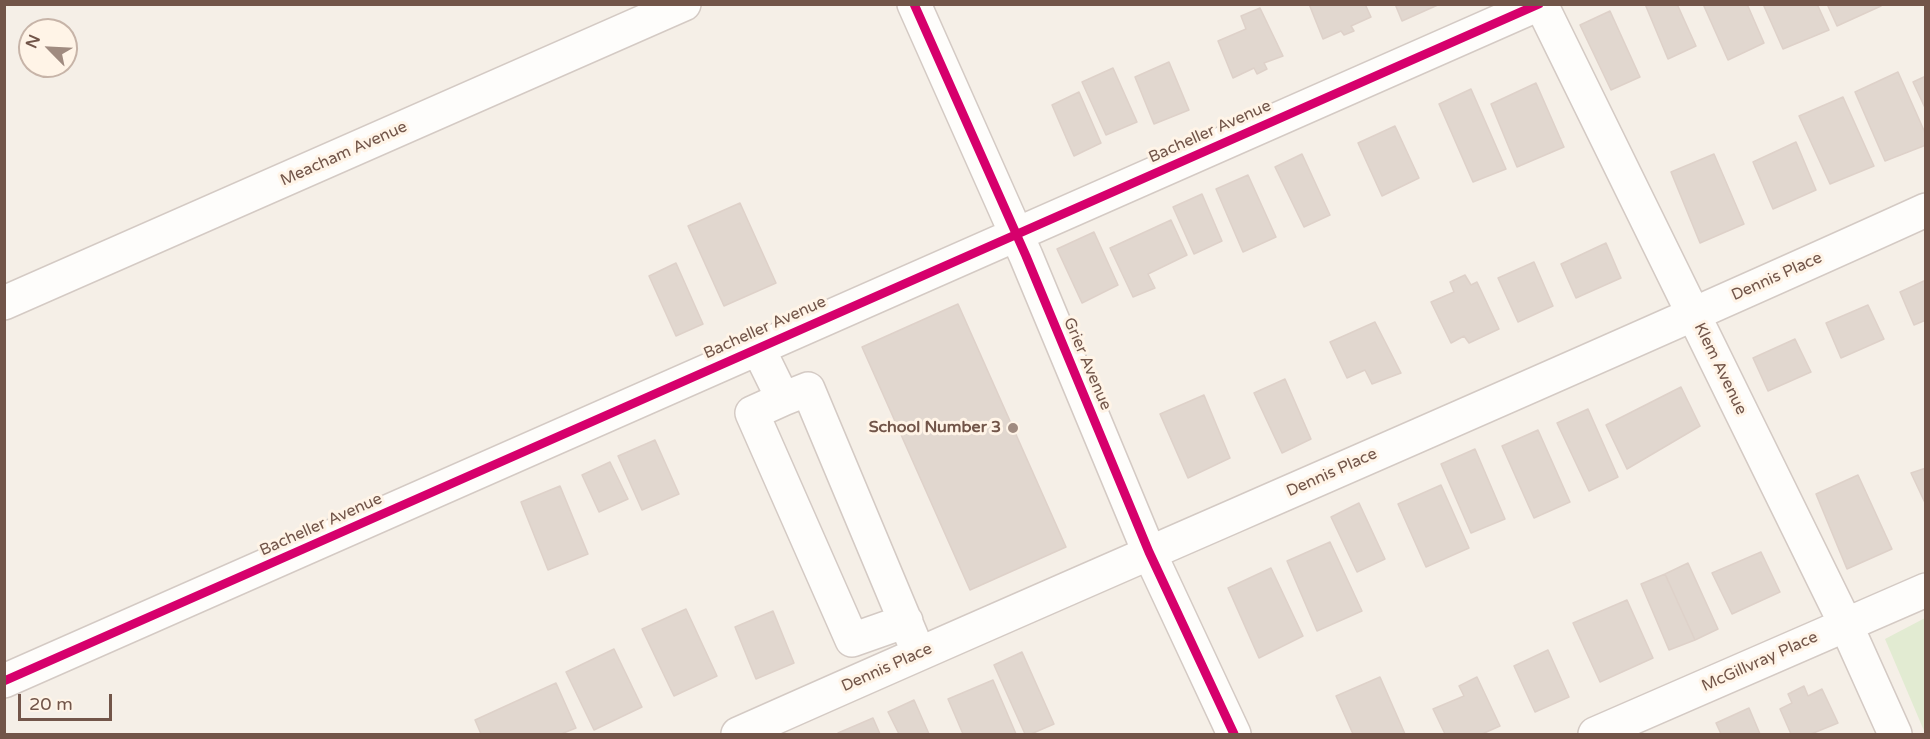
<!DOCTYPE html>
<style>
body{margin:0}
#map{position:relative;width:1930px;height:739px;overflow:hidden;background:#f5efe7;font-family:"Varela Round",sans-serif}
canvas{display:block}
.frame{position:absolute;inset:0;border:6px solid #725549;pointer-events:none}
.north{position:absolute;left:18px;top:18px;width:60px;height:60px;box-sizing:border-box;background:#fff4e7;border:2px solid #c7b4a8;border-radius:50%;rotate:294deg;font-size:16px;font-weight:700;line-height:24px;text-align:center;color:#725549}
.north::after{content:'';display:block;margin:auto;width:21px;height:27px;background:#a08b80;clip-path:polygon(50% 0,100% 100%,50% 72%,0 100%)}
.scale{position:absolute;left:18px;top:694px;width:94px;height:27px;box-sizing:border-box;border:3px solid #725549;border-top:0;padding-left:8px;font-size:18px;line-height:21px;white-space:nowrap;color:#725549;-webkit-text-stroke:4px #fff4e7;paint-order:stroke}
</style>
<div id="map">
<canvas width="1930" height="739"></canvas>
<div class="frame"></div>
<div class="north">N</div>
<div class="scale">20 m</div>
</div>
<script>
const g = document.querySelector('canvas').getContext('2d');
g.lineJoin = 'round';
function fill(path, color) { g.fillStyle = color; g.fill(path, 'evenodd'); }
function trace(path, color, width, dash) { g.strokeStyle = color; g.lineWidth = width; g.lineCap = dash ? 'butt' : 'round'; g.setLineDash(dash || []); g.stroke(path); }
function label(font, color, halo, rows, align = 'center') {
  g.font = font + ' "Varela Round",sans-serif'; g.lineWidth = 6; g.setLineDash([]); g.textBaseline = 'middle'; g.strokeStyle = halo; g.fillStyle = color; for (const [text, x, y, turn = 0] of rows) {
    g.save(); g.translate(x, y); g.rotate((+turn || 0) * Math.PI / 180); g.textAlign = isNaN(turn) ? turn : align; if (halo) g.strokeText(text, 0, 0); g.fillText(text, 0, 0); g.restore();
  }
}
const green = new Path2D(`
 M1925,618v115l-40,-94z`);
const building = new Path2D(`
 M1309,4h56l6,13 -20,9 3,5 -10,4 -3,-4 -18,8z
 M1395,4h45l-38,17z
 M1645,4h32l19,42 -28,13z
 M1703,4h44l17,39 -36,17z
 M1763,4h54l12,26 -46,19z
 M1827,4h54v2l-44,20z
 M1260,8l23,48 -19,7 3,6 -10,5 -3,-6 -21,10 -15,-37 28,-12 -5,-13z
 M1610,11l30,66 -29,13 -31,-65z
 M1169,62l20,48 -35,14 -19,-47z
 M1113,68l24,54 -31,13 -24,-53z
 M1898,72l28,63v10l-41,16 -30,-69z
 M1926,76v34l-13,-28z
 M1536,83l28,64 -47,20 -26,-63z
 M1471,89l35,80 -33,13 -34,-78z
 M1079,92l22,51 -27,13 -22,-51z
 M1843,97l31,69 -44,18 -31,-68z
 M1395,126l24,52 -37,18 -24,-53z
 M1796,142l20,48 -43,19 -20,-47z
 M1302,154l28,61 -26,12 -29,-60z
 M1714,154l30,70 -44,19 -29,-71z
 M1248,175l28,62 -33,15 -27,-63z
 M1202,194l20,47 -28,13 -21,-47z
 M740,203l36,80 -52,23 -36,-80z
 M1171,220l16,35 -39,19 7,14 -22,9 -23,-49z
 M1094,232l24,53 -36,18 -25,-54z
 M1606,243l15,35 -45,20 -15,-34z
 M1534,262l19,44 -35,16 -20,-44z
 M676,263l27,61 -27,12 -27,-60z
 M1465,275l6,10 6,-3 22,47 -30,14 -5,-7 -13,7 -20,-41 23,-10 -4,-10z
 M1926,280v40l-12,5 -14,-33z
 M958,304l108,243 -96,43 -108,-243z
 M1868,305l16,34 -43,19 -15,-35z
 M1375,322l26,51 -29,11 -7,-14 -18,8 -17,-36z
 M1795,339l16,33 -43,19 -15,-33z
 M1285,379l26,60 -29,14 -28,-60z
 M1681,387l19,39 -73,43 -21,-44z
 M1204,395l26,63 -42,20 -28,-64z
 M1588,409l30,68 -29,14 -32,-68z
 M1538,430l32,72 -36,16 -32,-72z
 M655,440l24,54 -37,16 -24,-54z
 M1475,449l30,70 -34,14 -30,-69z
 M610,462l18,37 -29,13 -17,-37z
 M1926,468v37l-15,-32z
 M1858,475l34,74 -45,20 -31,-75z
 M1441,485l28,63 -43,19 -28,-63z
 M560,486l28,68 -40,16 -27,-68z
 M1359,503l26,56 -28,13 -26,-55z
 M1330,542l32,69 -45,20 -30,-70z
 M1761,552l19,40 -48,22 -20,-41z
 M1688,563l30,66 -23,11 -30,-66z
 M1271,568l32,68 -44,22 -31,-70z
 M1665,574l30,66 -26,10 -28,-66z
 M1627,600l26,58 -53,24 -27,-59z
 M686,609l31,67 -43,20 -32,-67z
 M773,611l21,52 -38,16 -21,-52z
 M614,649l28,58 -48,23 -28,-58z
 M1548,650l21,47 -34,15 -21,-46z
 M1022,652l32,72 -23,10h-6l-31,-69z
 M1380,677l25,57h-52l-17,-38z
 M1477,677l23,49 -18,8h-37l-12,-25 31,-13 -5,-10z
 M993,680l23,54h-53l-15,-35z
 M556,683l20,45 -15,6h-80l-6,-14z
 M1804,686l4,10 14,-7 16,34 -27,11h-20l-11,-25 12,-6 -4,-9z
 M914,700l15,34h-30l-11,-22z
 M1749,708l11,26h-39l-5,-11z
 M873,718l7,16h-41l-1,-1z`);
const minor = new Path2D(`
 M914,4l112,252 123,296 85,182
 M1541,4l305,621 49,109
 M4,303l680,-299
 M758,348l25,51 25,-10 111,265
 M783,399l-31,14 100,227 54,-19
 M4,681l1535,-677
 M738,734c395,-176 794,-345 1188,-524
 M1595,734l331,-144`);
const cycleway = new Path2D(`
 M914,4l112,252 123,296 85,182
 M4,681l1535,-677`);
const markers = [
 [1013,428,6,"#a08b80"]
];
const streetNames = [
 ["Bacheller Avenue",1210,132,-24],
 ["Meacham Avenue",344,154,-24],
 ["Dennis Place",1777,277,-24],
 ["Bacheller Avenue",765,328,-24],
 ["Grier Avenue",1087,364,67],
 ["Klem Avenue",1720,369,64],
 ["Dennis Place",1332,473,-24],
 ["Bacheller Avenue",321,525,-24],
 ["McGillvray Place",1760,662,-24],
 ["Dennis Place",887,668,-24]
];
const poiNames = [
 ["School Number 3",1001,428]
];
fill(green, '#e2ebd2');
fill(building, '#e1d7cf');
trace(building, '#ded1c9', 1.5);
trace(minor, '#d4cac4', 36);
trace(minor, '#fefdfb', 33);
trace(cycleway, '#d6006c', 9);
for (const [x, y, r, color] of markers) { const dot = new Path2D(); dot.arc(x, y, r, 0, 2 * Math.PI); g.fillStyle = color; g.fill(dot); trace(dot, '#fff4e7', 2); }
label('16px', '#725549', '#fff4e7', streetNames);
label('bold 16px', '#725549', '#fff4e7', poiNames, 'right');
</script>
